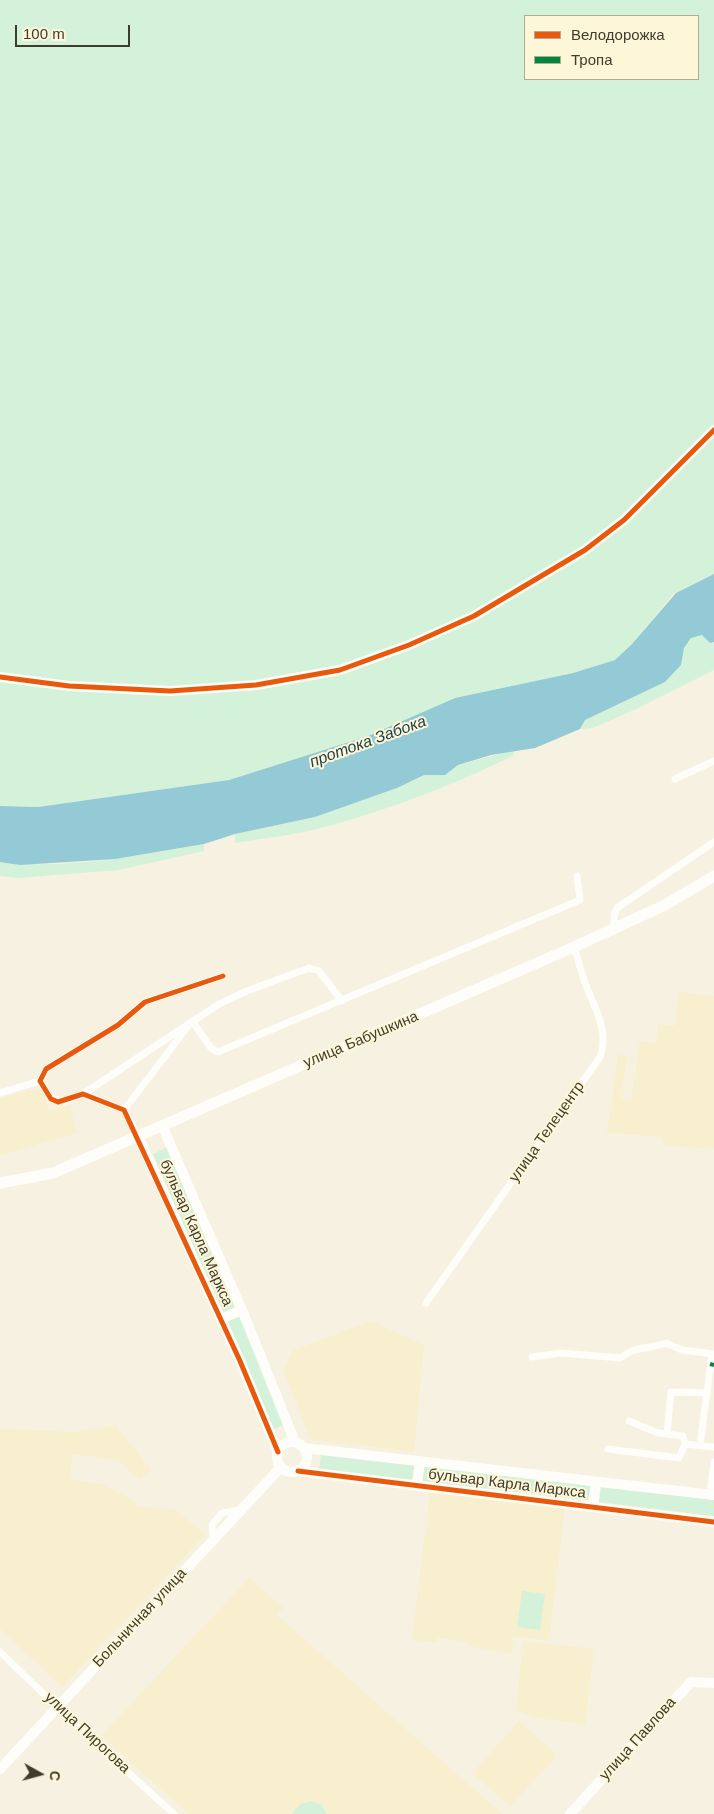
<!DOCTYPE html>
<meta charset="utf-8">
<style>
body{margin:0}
#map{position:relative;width:714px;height:1814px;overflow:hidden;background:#f6f1e0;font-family:Arial,sans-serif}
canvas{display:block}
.legend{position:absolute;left:524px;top:15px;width:175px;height:65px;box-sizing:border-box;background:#fef6d8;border:1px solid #b2ac94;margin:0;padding:6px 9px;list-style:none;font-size:15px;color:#3f3c2d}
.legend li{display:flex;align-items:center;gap:10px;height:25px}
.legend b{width:25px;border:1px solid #b2ac94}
.north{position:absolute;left:15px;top:1749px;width:50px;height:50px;-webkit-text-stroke:4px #fef6d8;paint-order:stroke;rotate:97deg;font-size:14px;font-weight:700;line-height:20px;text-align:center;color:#3f3c2d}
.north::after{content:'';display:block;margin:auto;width:18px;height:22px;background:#3f3c2d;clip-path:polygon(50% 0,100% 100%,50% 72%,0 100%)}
.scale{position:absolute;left:15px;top:25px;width:115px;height:22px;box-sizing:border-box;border:2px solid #3f3c2d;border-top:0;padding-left:6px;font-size:15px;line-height:18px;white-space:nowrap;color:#3f3c2d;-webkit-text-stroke:4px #fef6d8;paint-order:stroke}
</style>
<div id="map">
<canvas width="714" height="1814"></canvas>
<ul class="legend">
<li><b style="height:6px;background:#e8590c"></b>Велодорожка</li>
<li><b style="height:6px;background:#00873e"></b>Тропа</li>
</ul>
<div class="north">С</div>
<div class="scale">100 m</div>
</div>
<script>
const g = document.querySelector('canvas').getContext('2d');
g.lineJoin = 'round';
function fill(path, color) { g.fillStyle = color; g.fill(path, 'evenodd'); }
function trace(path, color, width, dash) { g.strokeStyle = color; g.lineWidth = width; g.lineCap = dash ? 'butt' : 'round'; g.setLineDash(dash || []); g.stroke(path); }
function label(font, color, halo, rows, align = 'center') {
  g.font = font + ' Arial,sans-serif'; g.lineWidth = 4; g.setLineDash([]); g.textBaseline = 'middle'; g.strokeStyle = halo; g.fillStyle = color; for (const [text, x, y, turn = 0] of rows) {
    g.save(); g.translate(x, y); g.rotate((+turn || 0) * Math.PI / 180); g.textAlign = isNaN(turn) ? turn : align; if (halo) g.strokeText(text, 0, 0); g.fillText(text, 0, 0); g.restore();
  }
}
const built = new Path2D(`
 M679,992l35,4v153l-49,-4 -4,-8 -54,-4 11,-78 9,1 -6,43 10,2 9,-60 16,2 2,-19 17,2z
 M41,1088l8,23 22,-6 6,28 -77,22v-57z
 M371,1321l53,24 -10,107 -104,-13 -27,-70 11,-19z
 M116,1425l35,45 -12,10 -20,-20 -47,-6 -2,25 34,6 26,13 8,8 38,4 29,25 -143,152 -62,-58v-200l73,3z
 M430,1491l135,18 -16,131 -36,-3 -1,17 -42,-8 -8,-5 -25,-3 -1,4 -24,-2z
 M249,1578l35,30 -7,7 225,199h-313l-50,-44 -37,-35z
 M523,1641l71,8 -9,75 -53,-7 -16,-7z
 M519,1721l38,34 -47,52 -37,-34z`);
const green = new Path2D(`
 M0,0h714v574l-41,20 -41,50 -17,16 -42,13 -118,25 -87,38 -139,44 -191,27 -38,-1zM525,16h173v63h-173z
 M702,635l8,8 4,-1v28l-78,39 -43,19 -13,1 5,-9 80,-38 16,-17 3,-17 7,-10z
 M514,750v5c-60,30 -124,54 -189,72 -29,8 -60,11 -90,16v-9l80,-17 82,-29 27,-13h21l13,-10z
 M204,844v7l-86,19 -100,8 -18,-2v-14c68,8 138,-7 204,-18z
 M168,1147l68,159 -12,6 -3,-1 -68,-157z
 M239,1316l47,108 -14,6 -46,-108z
 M321,1454l93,11 -1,12 -3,3 -91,-10z
 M423,1466l166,19 3,1 -2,14 -167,-19z
 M601,1487l113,13v16l-115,-14z
 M522,1591l23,3 -5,36 -23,-3z
 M310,1801l11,3 6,10h-35l9,-10z`);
const water = new Path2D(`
 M714,574v68l-4,1 -8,-8 -11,3 -7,10 -3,17 -16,17 -80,38 -5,9 -45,19 -44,7 -33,10 -13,10h-21l-27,13 -82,29 -80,17 -31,10 -89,15 -95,6 -20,-3v-56l38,1 191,-27 139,-44 87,-38 118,-25 42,-13 17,-16 44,-51z`);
const street = new Path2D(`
 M675,779l39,-18
 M614,927v-12l3,-7 97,-66
 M0,1093l40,-12
 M83,1094l136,-90 28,-13 62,-23 10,3 23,30
 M124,1110l68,-89 19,27 7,4 362,-152 -3,-24
 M138,1136l-14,-26 -41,-16 -18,7 -14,-2 -11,-18 6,-12 72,-44 27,-23 78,-26
 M426,1303l174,-246c10,-28 -7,-51 -16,-77 -4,-11 -6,-22 -10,-33
 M532,1357l29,-4 59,5c17,-13 27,-8 46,-15l16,7 32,4
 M667,1434l4,-42 36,1
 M685,1444l29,3
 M700,1445l12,-91
 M608,1449l71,9 6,-14 -2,-8 -25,-3 -29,-12
 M710,1495l4,-33
 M213,1539l-1,-14 10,-12 18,-3
 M0,1652l78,75 96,87`);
const secondary = new Path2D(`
 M0,677l69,9 101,5 86,-6 84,-15 69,-25 65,-29 111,-66 39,-30 90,-90
 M162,1125l85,197 48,120
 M138,1136l102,225 38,91
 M221,1319l21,-9
 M277 1457a15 15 0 1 1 30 0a15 15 0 1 1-30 0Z
 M304,1448l410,47
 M298,1471l416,51
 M417,1485l3,-24
 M593,1507l3,-25
 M0,1769l281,-302
 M570,1814l121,-132 23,1`);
const primary = new Path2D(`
 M0,1183l53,-10 521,-226 91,-42 49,-29`);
const quiet = new Path2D(`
 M710,1364l4,1`);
const cycleway = new Path2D(`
 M0,677l69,9 101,5 86,-6 84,-15 69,-25 65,-29 111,-66 39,-30 90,-90
 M223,976l-78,26 -27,23 -72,44 -6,12 11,18 7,3 25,-8 41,16 116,251 38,91
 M298,1471l416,51`);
const streetNames = [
 ["улица Бабушкина",361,1040,-23],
 ["улица Телецентр",547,1132,-55],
 ["бульвар Карла Маркса",196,1233,66],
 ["бульвар Карла Маркса",507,1484,7],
 ["Больничная улица",140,1618,-47],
 ["улица Пирогова",87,1733,43],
 ["улица Павлова",638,1739,-48]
];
const waterNames = [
 ["протока Забока",368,742,-20]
];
fill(built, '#f8efcf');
fill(green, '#d4f2d9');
fill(water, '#93cad6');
trace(street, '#fefdfa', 7);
trace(secondary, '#fefdfa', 10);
trace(primary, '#fefdfa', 11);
trace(quiet, '#00873e', 4, [8, 4]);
trace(cycleway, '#e8590c', 5);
label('15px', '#3f3c2d', '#fef6d8', streetNames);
label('italic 16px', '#173d48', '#fef6d8', waterNames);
</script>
